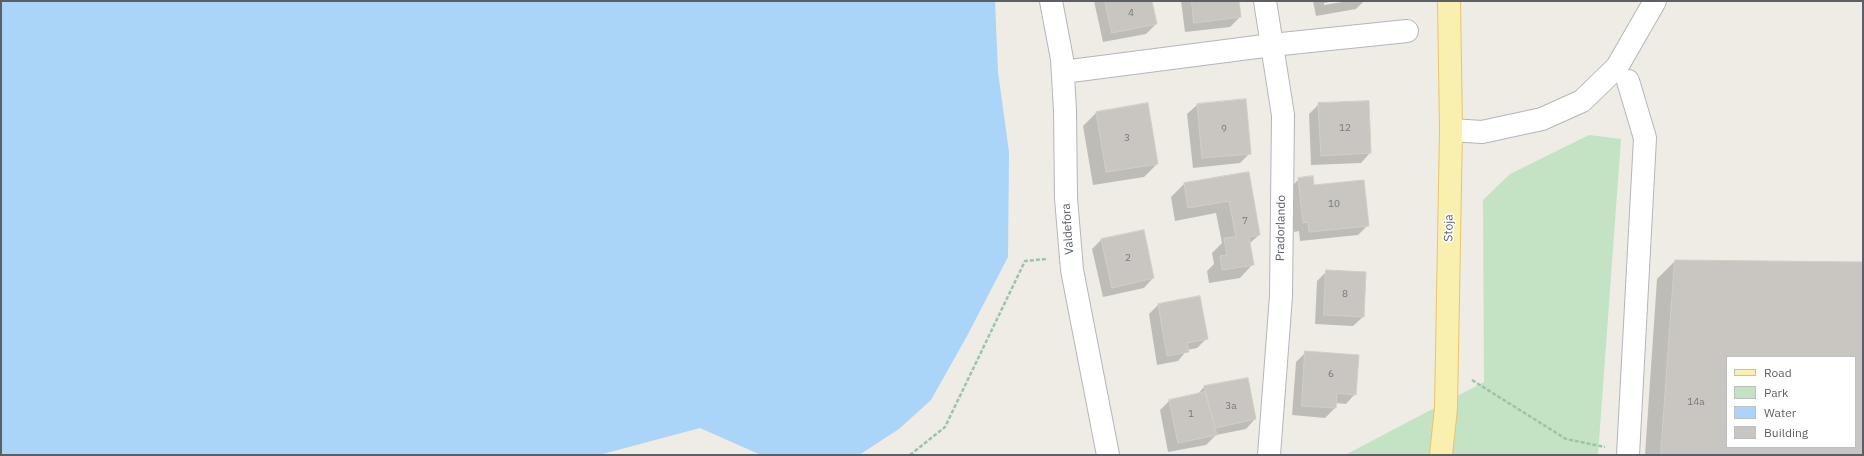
<!DOCTYPE html>
<style>
body{margin:0}
#map{position:relative;width:1864px;height:456px;overflow:hidden;background:#eeece5;font-family:"IBM Plex Sans",sans-serif}
canvas{display:block}
.frame{position:absolute;inset:0;border:2px solid #5c5f64;pointer-events:none}
.legend{position:absolute;left:1726px;top:356px;width:130px;height:92px;box-sizing:border-box;background:#fff;border:1px solid #bebfc1;margin:0;padding:5px 7px;list-style:none;font-size:12px;color:#5c5f64}
.legend li{display:flex;align-items:center;gap:8px;height:20px}
.legend b{width:20px;border:1px solid #bebfc1}
</style>
<div id="map">
<canvas width="1864" height="456"></canvas>
<div class="frame"></div>
<ul class="legend">
<li><b style="height:5px;background:#f9efae"></b>Road</li>
<li><b style="height:11px;background:#c3e3c4"></b>Park</li>
<li><b style="height:11px;background:#aad4f8"></b>Water</li>
<li><b style="height:11px;background:#c9c6c2"></b>Building</li>
</ul>
</div>
<script>
const g = document.querySelector('canvas').getContext('2d');
g.lineJoin = 'round';
function fill(path, color) { g.fillStyle = color; g.fill(path, 'evenodd'); }
function trace(path, color, width, dash) { g.strokeStyle = color; g.lineWidth = width; g.lineCap = dash ? 'butt' : 'round'; g.setLineDash(dash || []); g.stroke(path); }
function label(font, color, halo, rows, align = 'center') {
  g.font = font + ' "IBM Plex Sans",sans-serif'; g.lineWidth = 3; g.setLineDash([]); g.textBaseline = 'middle'; g.strokeStyle = halo; g.fillStyle = color; for (const [text, x, y, turn = 0] of rows) {
    g.save(); g.translate(x, y); g.rotate((+turn || 0) * Math.PI / 180); g.textAlign = isNaN(turn) ? turn : align; if (halo) g.strokeText(text, 0, 0); g.fillText(text, 0, 0); g.restore();
  }
}
const green = new Path2D(`
 M1589,135l32,4 -23,316h-253l139,-73 -1,-182 27,-26z`);
const water = new Path2D(`
 M1,1h994l3,71 11,80 -1,105 -41,79 -36,64 -32,29 -40,26h-98l-61,-27 -101,27h-598z`);
const shadow = new Path2D(`
 M1094,1h57l5,23 -10,10 -43,8z
 M1181,1h57l2,16 -10,10 -45,5z
 M1313,1h23l-12,2v2l24,-4h16l-8,8 -40,7z
 M1245,100l5,53 -10,10 -47,5 -6,-54 10,-9z
 M1368,102l2,51 -9,10 -50,2 -2,-51 10,-10z
 M1097,112l60,52 -13,13 -51,8 -10,-59z
 M1248,173l11,62 -10,9 4,20 -13,14 -31,5 -2,-12 7,-7 -2,-11 10,-10 -6,-30 -41,8 -4,-24 13,-13z
 M1299,179l69,46 -10,10 -58,6 -1,-10 -5,1 -5,-43z
 M1102,239l51,39 -9,10 -41,9 -11,-48z
 M1675,261l188,2v192h-218l12,-176zM1727,357h128v90h-128z
 M1327,271l36,46 -10,9 -38,-2 2,-43z
 M1158,305l49,33 -10,10 -10,2 -9,11 -21,4 -8,-51z
 M1306,352l49,42 -9,10 -11,-1v5l-10,10 -33,-3 4,-53z
 M1247,379l8,40 -9,10 -30,6 -10,10 -38,7 -8,-42 9,-9 28,-6 7,-8z`);
const building = new Path2D(`
 M1105,1h47l5,23 -45,9z
 M1192,1h47l2,16 -47,6z
 M1246,99l5,55 -49,4 -5,-54z
 M1369,101l2,52 -50,3 -3,-53z
 M1148,103l10,61 -52,8 -10,-60z
 M1249,172l11,63 -11,2 5,28 -32,5 -2,-14 7,-1 -3,-17 12,-1 -7,-36 -41,7 -4,-25z
 M1313,176l1,9 50,-5 5,46 -60,6 -1,-10 -5,1 -5,-45z
 M1144,230l10,48 -42,10 -11,-49z
 M1675,260l188,2v193h-202zM1727,357h128v90h-128z
 M1326,270l40,2 -2,45 -40,-2z
 M1200,296l8,43 -21,4 2,9 -22,4 -9,-52z
 M1305,351l54,4 -3,40 -19,-2 -1,15 -34,-2z
 M1248,378l8,41 -41,9 -11,-42z
 M1205,392l12,43 -39,8 -9,-43z`);
const path = new Path2D(`
 M1472,380l94,59 39,8
 M910,455l35,-28 80,-166 21,-2`);
const minor = new Path2D(`
 M1051,1l11,58 3,51 1,88 6,72 36,185
 M1265,1l18,114 -2,181 -12,159
 M1063,72l209,-27 135,-14
 M1451,130l31,2 60,-13 40,-18 35,-34 38,-66
 M1628,455l17,-317 -17,-57`);
const major = new Path2D(`
 M1441,455l5,-47 5,-278 -2,-129`);
const numberNames = [
 ["4",1131,13],
 ["12",1345,128],
 ["9",1224,129],
 ["3",1127,138],
 ["10",1334,204],
 ["7",1245,221],
 ["2",1128,258],
 ["8",1345,294],
 ["6",1331,374],
 ["14a",1696,402],
 ["3a",1231,406],
 ["1",1191,414]
];
const streetNames = [
 ["Pradorlando",1281,228,-89],
 ["Stoja",1449,228,-89],
 ["Valdefora",1068,229,-94]
];
fill(green, '#c3e3c4');
fill(water, '#aad4f8');
fill(shadow, '#0003');
fill(building, '#c9c6c2');
trace(building, '#d2cec3', 1);
trace(minor, '#b5b6ba', 24);
trace(major, '#e6c665', 24);
trace(path, '#9cc4a9', 2.5, [4, 2]);
trace(minor, '#fff', 22);
trace(major, '#f9efae', 22);
label('10px', '#77797c', null, numberNames);
label('12px', '#5c5f64', '#fff', streetNames);
</script>
